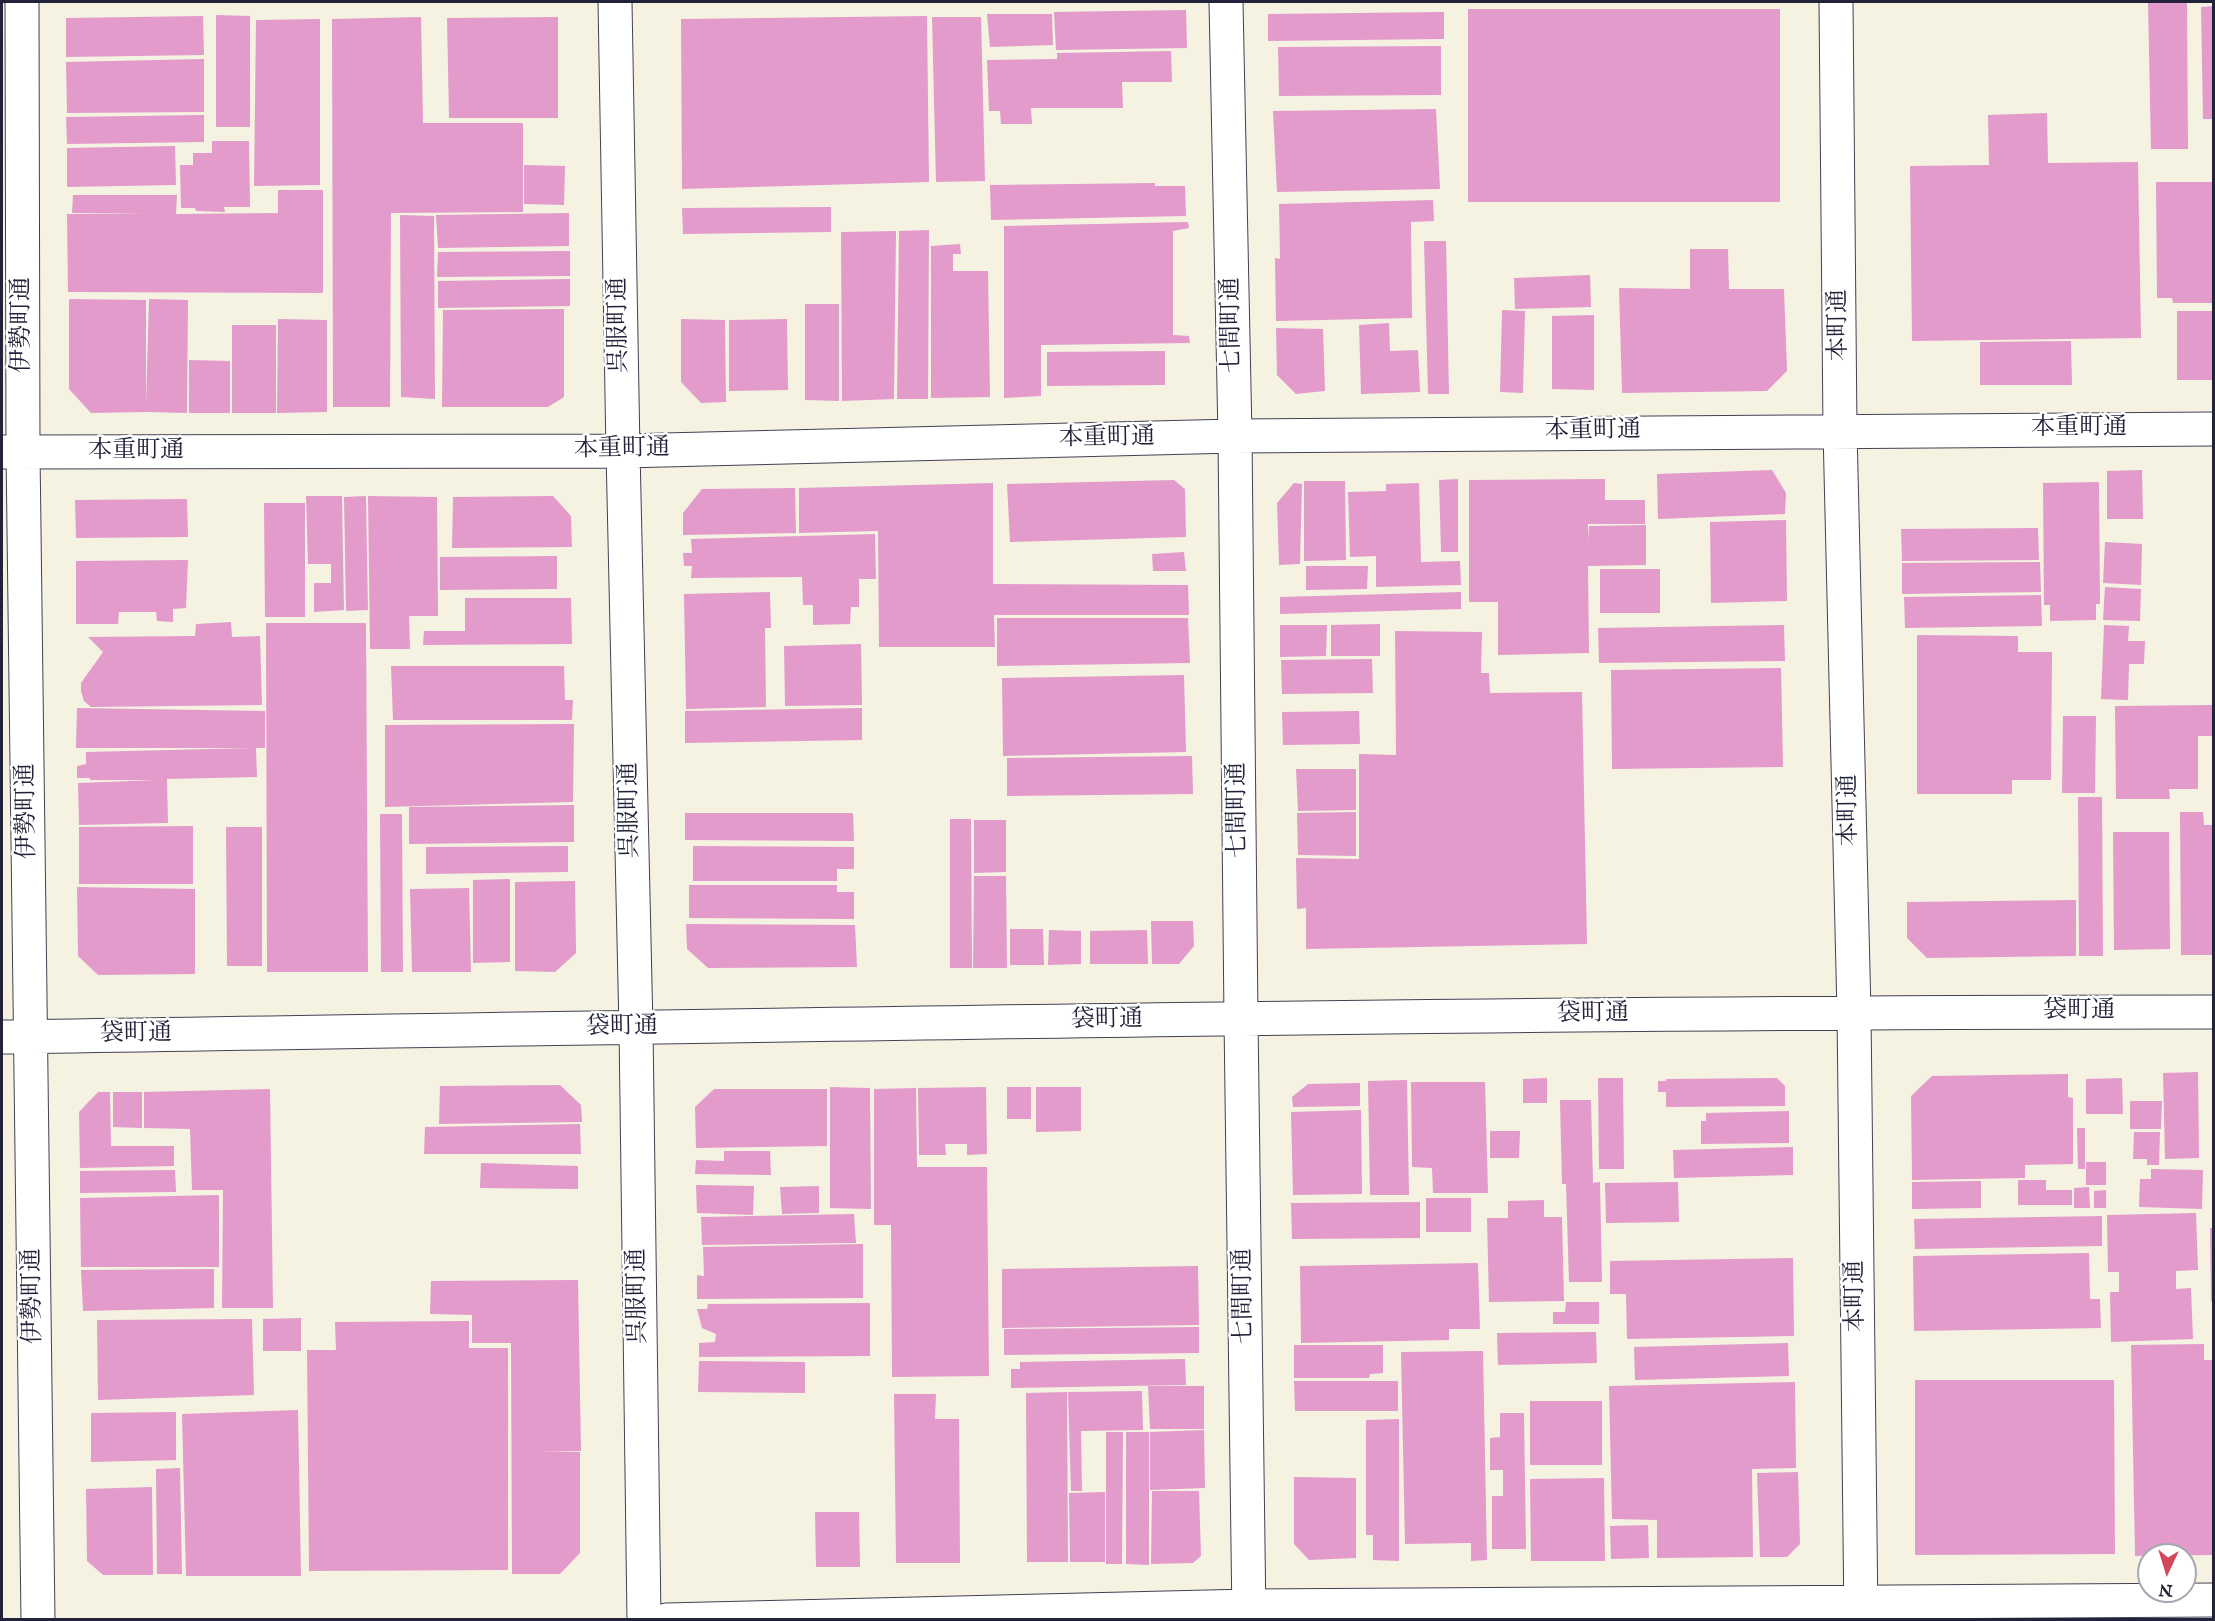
<!DOCTYPE html>
<meta charset="utf-8">
<style>
body{margin:0}
#map{position:relative;width:2215px;height:1621px;overflow:hidden;background:#f5f2e2;font-family:"IM FELL English",serif}
canvas{display:block}
.frame{position:absolute;inset:0;border:3px solid #22223b;pointer-events:none}
.north{position:absolute;left:2137px;top:1543px;width:60px;height:60px;box-sizing:border-box;background:#fff;border:2px solid #a7a7b1;border-radius:50%;rotate:184deg;font-size:16px;font-weight:700;line-height:24px;text-align:center;color:#22223b}
.north::after{content:'';display:block;margin:auto;width:21px;height:27px;background:#d1495b;clip-path:polygon(50% 0,100% 100%,50% 72%,0 100%)}
</style>
<div id="map">
<canvas width="2215" height="1621"></canvas>
<div class="frame"></div>
<div class="north">N</div>
</div>
<script>
const g = document.querySelector('canvas').getContext('2d');
g.lineJoin = 'round';
function fill(path, color) { g.fillStyle = color; g.fill(path, 'evenodd'); }
function trace(path, color, width, dash) { g.strokeStyle = color; g.lineWidth = width; g.lineCap = dash ? 'butt' : 'round'; g.setLineDash(dash || []); g.stroke(path); }
function label(font, color, halo, rows, align = 'center') {
  g.font = font + ' "IM FELL English","Noto Serif JP",serif'; g.lineWidth = 5; g.setLineDash([]); g.textBaseline = 'middle'; g.strokeStyle = halo; g.fillStyle = color; for (const [text, x, y, turn = 0] of rows) {
    g.save(); g.translate(x, y); g.rotate((+turn || 0) * Math.PI / 180); g.textAlign = isNaN(turn) ? turn : align; if (halo) g.strokeText(text, 0, 0); g.fillText(text, 0, 0); g.restore();
  }
}
const building = new Path2D(`
 M2148,2h39l1,147h-37z
 M2214,6v113h-11l-2,-112z
 M1468,9h312v193h-312z
 M1186,10l1,38 -131,2 -2,-38z
 M1444,12v27l-176,2v-27z
 M987,14h65l1,31 -63,2z
 M216,15l34,1v111h-34z
 M203,16l1,39 -138,2v-39z
 M927,16l2,166 -247,7 -1,-170z
 M421,17l2,106h100v89l-132,1 -1,194h-57l-1,-388z
 M558,17v101h-109l-2,-100z
 M932,17h49l4,164 -49,1z
 M320,19v166l-66,1 2,-166z
 M1441,46v49l-162,1 -1,-49z
 M1171,51l1,31h-50l1,26h-92l1,16h-31l-1,-13h-11l-2,-51 70,-1v-6z
 M204,59v53l-137,1 -1,-51z
 M1436,109l4,80 -163,3 -4,-81z
 M2047,113l1,50 90,-1 3,176 -229,3 -2,-175 79,-1 -1,-50z
 M204,115v27l-137,2 -1,-27z
 M212,141h37l1,66h-26l1,5 -29,-1 -1,-3h-14l-1,-43h13v-12h19z
 M175,146l1,39 -109,2v-39z
 M524,165l41,1 -1,39 -40,-1z
 M2156,182h58v121h-41l-1,-5h-15z
 M1155,183v3h30l1,30 -195,4 -1,-35z
 M278,190h45v103l-255,-1 -1,-78h83l-78,-1 1,-18h104l-1,19 102,-1z
 M1433,200l1,21 -23,1 1,96 -136,3 -1,-63 5,1 -1,-55z
 M831,207v25l-148,2 -1,-26z
 M569,213v33l-131,2 -2,-33z
 M400,215l34,1 1,183 -34,-2z
 M1188,222l1,6 -16,3v104l16,1 1,7 -149,2v51l-37,2v-172z
 M929,230l-1,169h-31l2,-168z
 M896,231l-2,168 -52,2 -1,-169z
 M1424,241h22l3,153h-21z
 M960,244l1,10h-8v17h35l2,126 -59,1v-152z
 M1690,249h38l1,40h55l3,82 -20,20 -145,2 -3,-105 71,1z
 M570,251v25l-133,1 1,-25z
 M1590,275l1,32 -76,2 -1,-31z
 M570,279v27l-132,2v-27z
 M69,299l77,1v105l3,-106 39,1 -1,113 -41,-1 -55,1 -22,-24z
 M805,304h34v97l-34,-1z
 M564,309v88l-16,10h-106l1,-97z
 M1502,310l23,1 -2,82 -23,-1z
 M2177,311h37v69h-37z
 M1594,315v75l-42,-1v-73z
 M278,319l49,1v92l-50,1z
 M681,319l44,1 1,82 -25,1 -20,-21z
 M787,319l1,71 -59,1v-71z
 M1389,323l1,28 28,-1 2,42 -59,2 -2,-69z
 M232,325h44v88h-44z
 M1276,328l47,1 2,62 -29,3 -19,-19z
 M2071,341l1,44h-92v-43z
 M1165,351v34l-118,1v-34z
 M189,360l41,1v52h-41z
 M1772,470l14,23 -1,21 -127,5 -1,-45z
 M2142,470l1,49h-36v-48z
 M1458,479v73h-17l-2,-72z
 M1605,479v21h40v24h-57v16l1,-14 57,-1v40l-58,1 1,87 -91,2v-53h-29v-122z
 M1174,480l11,9 1,48 -176,5 -3,-58z
 M1304,481h41l1,79 -42,1z
 M2099,482l1,122h-4v16l-46,1v-16h-6l-1,-122z
 M993,483v101l195,1 1,30h-195l1,32h-116l-1,-116 -79,2v-45z
 M1294,483l8,1 -2,80 -21,1 -2,-62z
 M1419,483l2,79 39,-1 1,24 -85,2v-31l-26,1 -2,-65 38,-1v-7z
 M795,488l1,45 -113,2v-22l19,-24z
 M306,496h36l2,114 -30,2v-29h17v-19h-23z
 M366,496l2,114 -22,1 -2,-114z
 M368,496l69,1 1,119h-29l1,33h-40z
 M553,496l18,20 1,31 -120,1 1,-51z
 M187,499l1,38 -112,1 -1,-38z
 M264,503h41v114h-40z
 M1786,520l1,81 -76,2 -1,-81z
 M2038,528l1,32 -137,1 -1,-32z
 M875,534l1,45h-17v28h-8l-1,17 -37,1v-20h-10l-1,-28 -111,1 1,-12h-8l-1,-13h9l-1,-14z
 M2105,542l37,2 -1,41 -38,-2z
 M1184,552l2,19h-33l-1,-17z
 M557,556v33l-117,1v-33z
 M188,560l-2,48 -13,1v13l-16,-1 -1,-9h-37l-1,12h-42v-63z
 M2040,562l1,30 -139,2v-31z
 M1306,566h62l-1,23 -61,1z
 M1600,569h60v44h-60z
 M2105,587l36,2 -1,32 -37,-1z
 M770,592l1,36h-6l1,79 -80,2 -2,-115z
 M1461,592v17l-181,5v-17z
 M2041,595l1,31 -137,2 -1,-31z
 M465,598h106l1,46 -149,1 1,-14h41z
 M997,618h191l2,45 -193,3z
 M231,622l1,15 28,-1 2,69 -171,2 -7,-6 -3,-10v-8l22,-31 -15,-15 107,-1 1,-12z
 M266,623h100l2,349h-101z
 M1380,624v32h-49v-31z
 M1280,625h47l-1,31 -46,1z
 M1784,625l1,36 -186,2 -1,-35z
 M2104,625l25,1 -1,15h17l-1,23h-15l-1,36 -27,-1z
 M1395,631l87,1 -1,41h8l1,20 92,-1 5,252 -281,5v-41l-9,1 -1,-51 63,1v-105l37,1z
 M1917,635l101,1v16h34l-1,128h-39v14h-95z
 M861,644l1,61 -77,1 -1,-60z
 M1372,659l1,34 -91,1 -1,-34z
 M391,666h173l1,34h8l-1,20h-179z
 M1781,668l2,99 -171,2 -1,-99z
 M1184,675l2,77 -183,4 -1,-78z
 M2214,705v31h-16v53h-29l1,10h-54l-1,-93z
 M77,708l188,3v37h-9l1,29 -90,2 1,44 -89,2 -1,-42 79,-3h-67v-2h-13v-12l9,-2v-12l166,-4h-176z
 M862,708v32l-177,3v-32z
 M1359,711l1,33 -77,1 -1,-33z
 M2063,716h33l-1,77h-33z
 M574,724l-1,78 -188,5v-82z
 M1192,756l1,38 -186,2v-38z
 M1296,769h60v41l-58,1z
 M2078,797h24l1,159h-24z
 M574,805v37l-165,2v-37z
 M1356,812v44l-58,-1 -1,-42z
 M2180,812h23l1,13h10v130h-33z
 M685,813h168l1,28 -169,-1z
 M380,814h22l1,158h-22z
 M950,819h21l1,149h-22z
 M974,820h32v52l-32,1z
 M193,826v58h-114v-57z
 M226,827h36v139h-35z
 M2113,832h56l1,117 -56,1z
 M568,846v26l-142,2v-27z
 M693,846l161,1v22h-17v12h-144z
 M974,876h32l1,92h-34z
 M510,879v83l-37,1v-83z
 M575,881l1,72 -21,19 -40,-1v-89z
 M689,885h148v7h17v27l-165,-1z
 M77,887l118,2v85l-97,1 -20,-19z
 M469,888l2,84h-59l-2,-83z
 M2076,900v56l-149,2 -20,-20v-36z
 M1151,921h42l1,25 -15,18h-27z
 M686,924l169,1 2,42 -149,1 -21,-19z
 M1010,929h33l1,36h-34z
 M1049,930l32,1v33l-33,1z
 M1147,930l1,34h-58v-33z
 M2198,1072l1,86 -34,1 -2,-86z
 M2068,1074v23l5,1v66l-48,1v13l-113,2 -1,-84 21,-20z
 M1547,1078v25h-24v-24z
 M1598,1078h25l1,91h-25z
 M1777,1078l8,8v20l-119,1v-15h-8v-11h8v-2z
 M2122,1078l1,36h-37v-35z
 M1407,1080l2,115h-39l-2,-114z
 M1411,1082h74l3,111h-55l-1,-25 -20,-1z
 M1360,1083v23l-67,1 -1,-10 16,-13z
 M560,1085l21,20 1,17 -143,2 1,-38z
 M830,1087l40,1 1,121 -41,-1z
 M986,1087l1,67 -20,1v-11h-22l1,11h-27l-1,-67z
 M1007,1087h24v32h-24z
 M1036,1087h45v44l-45,1z
 M916,1088l1,79h70l2,209 -97,1 -1,-152h-17v-136z
 M270,1089l3,219h-51l1,-118h-31l-2,-61 -46,-1v-36z
 M714,1089h113v57l-131,2 -1,-41z
 M98,1092h12l1,54h63v20l-94,2 -1,-56z
 M113,1092h29v36l-29,-1z
 M1560,1100h31l2,83 7,-1 2,100h-33l-3,-98h-4z
 M2130,1101h32l-1,28h-31z
 M1361,1110l1,84 -69,1 -2,-83z
 M1789,1111v32l-88,1v-23h5v-8z
 M580,1124l1,30h-157l1,-27z
 M2077,1128h8v41h-7z
 M1490,1131h30l-1,27h-29z
 M2134,1132h26l-1,33h-12v-6h-14z
 M1793,1147v28l-119,3 -1,-28z
 M724,1151h46l1,24 -76,-1 1,-14 28,1z
 M2086,1162h20v23h-20z
 M481,1163l97,3v23l-98,-1z
 M2151,1169l52,1 -1,39 -63,-2 1,-28h11z
 M175,1170l1,22 -96,1v-22z
 M2018,1180h28v10h26v15h-54z
 M1981,1181v27l-69,1v-27z
 M1678,1182l1,40 -73,1 -1,-40z
 M696,1185l58,1 -1,29 -56,-2z
 M819,1186v27l-37,1 -2,-27z
 M2089,1187l1,21h-16v-20z
 M2106,1190v18h-12v-17z
 M219,1195v72h-138l-1,-69z
 M1426,1198h45v34h-45z
 M1544,1200v17h18l2,84 -75,1 -2,-84h21v-17z
 M1420,1202v36l-128,1 -1,-36z
 M2196,1213l2,57 -22,1v18l15,-1 2,51 -82,3 -1,-50h9v-20h-11l-1,-57z
 M854,1214l2,29 -154,2 -1,-28z
 M2102,1216v30l-187,3 -1,-30z
 M2210,1228h4v73h-3z
 M863,1244v54l-166,1v-24l7,1 -1,-29z
 M2089,1253l1,46h10l1,29 -187,3 -1,-75z
 M1793,1258l1,78 -167,3 -1,-45h-16v-33z
 M1478,1263l2,66h-31v11l-148,3 -1,-77z
 M1198,1266l1,59 -197,3v-59z
 M214,1269v39l-131,3 -2,-41z
 M578,1280l3,171 -41,1h40v101l-20,21h-48l-1,-231h-39v-28l-42,-1 1,-33z
 M1566,1302h33v22h-46v-12h12z
 M870,1303v53l-171,1v-14l16,-1 1,-8 -14,-6 -5,-19h10l1,-5z
 M301,1318v33h-38v-32z
 M252,1319l2,76 -156,5 -1,-80z
 M469,1321v27h39v222l-199,1 -2,-221h29l-1,-28z
 M1199,1327v26l-195,2v-26z
 M1596,1332l1,31 -99,2 -1,-32z
 M1788,1343l1,33 -154,4 -1,-33z
 M2204,1344v16h10v195l-79,1 -4,-211z
 M1294,1345h89v28l-13,1 -1,4h-75z
 M1483,1351l4,209 -16,1v-18l-66,1 -4,-192z
 M1185,1359l1,26 -175,3v-19h9v-7z
 M699,1361l106,1v31l-107,-1z
 M1915,1380h199l1,174 -200,1z
 M1294,1381h104v30h-103z
 M1795,1382l1,86 -44,1 1,88 -96,1v-38l-45,-1 -3,-133z
 M1148,1386h56v43h-54z
 M1142,1391l1,39 -62,1 1,60h-11l-3,-99z
 M1067,1392l1,170h-41l-1,-169z
 M894,1394h42l-1,25h24l1,144h-64z
 M1530,1401h72v64h-72z
 M298,1410l3,166h-115l-4,-162z
 M176,1412v48l-85,2v-49z
 M1500,1413h24l2,136h-34v-53h11v-26h-13v-32l10,-1z
 M1399,1419v142l-26,-1v-25h-7v-115z
 M1204,1430l1,58 -55,2v-58z
 M1106,1432h17l-1,132h-16z
 M1126,1432h23v133l-23,-1z
 M180,1468l2,106h-25l-1,-105z
 M1798,1472l2,72 -13,13h-27l-3,-84z
 M1294,1477l62,1v80l-47,2 -15,-16z
 M1604,1478l1,83h-74l-1,-82z
 M152,1487l1,88h-50l-16,-14 -1,-72z
 M1152,1491h47l2,65 -8,7 -42,1z
 M1105,1492v70h-35l-1,-69z
 M815,1512h44l1,55h-44z
 M1648,1525l1,33 -38,1 -1,-33z`);
const minor = new Path2D(`
 M22,2l1,450 15,1168
 M615,2l8,449 13,577 8,592
 M1226,2l9,434 6,583 8,601
 M1836,2l4,428 14,582 7,608
 M2,452l621,-1 612,-15 979,-7
 M2,1037c737,-11 1474,-25 2212,-25
 M666,1620l583,-14 965,-6`);
const streetNames = [
 ["伊勢町通",23,325,-90],
 ["呉服町通",620,325,-91],
 ["七間町通",1233,325,-91],
 ["本町通",1840,325,-91],
 ["本重町通",2079,429],
 ["本重町通",1593,432,-1],
 ["本重町通",1107,439,-1],
 ["本重町通",622,450,-1],
 ["本重町通",136,452],
 ["呉服町通",631,810,-91],
 ["七間町通",1239,810,-91],
 ["本町通",1850,810,-91],
 ["伊勢町通",28,811,-91],
 ["袋町通",2079,1012],
 ["袋町通",1593,1015,-1],
 ["袋町通",1107,1021,-1],
 ["袋町通",622,1028,-1],
 ["袋町通",136,1035,-1],
 ["伊勢町通",34,1296,-91],
 ["呉服町通",639,1296,-91],
 ["七間町通",1245,1296,-91],
 ["本町通",1857,1296,-91]
];
fill(building, '#e29bcb');
trace(minor, '#424154', 35);
trace(minor, '#fff', 33);
label('24px', '#22223b', '#fff', streetNames);
</script>
